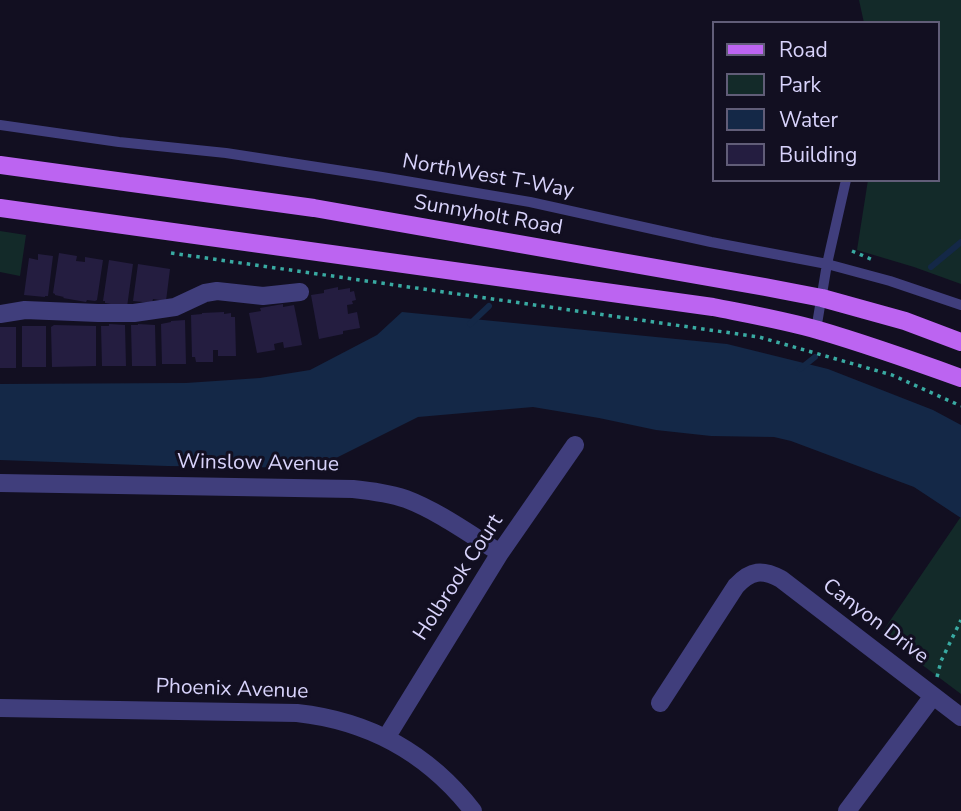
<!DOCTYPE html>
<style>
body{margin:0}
#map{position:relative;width:961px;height:811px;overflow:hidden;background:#120f21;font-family:"Nunito Sans",sans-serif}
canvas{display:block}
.legend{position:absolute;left:712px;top:21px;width:228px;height:161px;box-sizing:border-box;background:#120f21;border:2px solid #615d78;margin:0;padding:9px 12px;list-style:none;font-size:21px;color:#d8d3fb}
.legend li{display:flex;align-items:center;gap:14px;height:35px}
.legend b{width:35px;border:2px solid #615d78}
</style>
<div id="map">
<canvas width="961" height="811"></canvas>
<ul class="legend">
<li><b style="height:9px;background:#bc64f1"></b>Road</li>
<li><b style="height:19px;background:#132a29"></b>Park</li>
<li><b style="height:19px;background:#142847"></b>Water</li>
<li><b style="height:19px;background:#241d40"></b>Building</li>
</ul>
</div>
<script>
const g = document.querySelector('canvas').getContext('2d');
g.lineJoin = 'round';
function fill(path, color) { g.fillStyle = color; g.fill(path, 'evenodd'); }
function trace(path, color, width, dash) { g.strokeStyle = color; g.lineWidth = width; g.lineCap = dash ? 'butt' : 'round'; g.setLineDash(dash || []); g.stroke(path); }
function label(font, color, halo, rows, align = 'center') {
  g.font = font + ' "Nunito Sans",sans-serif'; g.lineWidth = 6; g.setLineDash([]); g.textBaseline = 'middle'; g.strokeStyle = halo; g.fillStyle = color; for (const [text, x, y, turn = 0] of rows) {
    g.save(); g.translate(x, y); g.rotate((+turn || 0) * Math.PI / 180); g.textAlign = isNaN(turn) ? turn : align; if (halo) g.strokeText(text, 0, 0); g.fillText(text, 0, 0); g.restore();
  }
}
const green = new Path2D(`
 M859,0h102v284l-47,-17 -57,-17 11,-70h70v-157h-74z
 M0,231l26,4 -6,41 -20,-4z
 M960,518h1v176l-80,-60z`);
const water = new Path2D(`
 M402,312l325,32 101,25 105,41 28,15v93l-47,-31 -123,-46 -17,-4 -63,-1 -55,-6 -57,-12 -66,-11 -115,10 -102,51 -149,-2 -167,-6v-76l186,-1 74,-5 50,-8 67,-35z`);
const stream = new Path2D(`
 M931,267l30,-25
 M470,324l19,-18
 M800,369l15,-12`);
const building = new Path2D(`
 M59,253l18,3 -1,5 9,1v-5l18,3 -6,40 -2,1 -8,-1 -1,2 -23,-4 1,-1 -9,-2v-1l-2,-1z
 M38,254l15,2 -5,40h-3v1l-21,-2 5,-37 9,2z
 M109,260l24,4 -6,43 -22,-4v-2h-2z
 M138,264l32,5 -4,32 -13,-2 -1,4 -19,-2z
 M338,287v3l12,-2v4l4,-1 2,9 -4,1 1,3 -6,1 1,9 9,-2 3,16 -17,3v3l-24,5 -8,-44 13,-2v-3z
 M283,304v3l11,-2 8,40 -18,3 -1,-6 -5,1 -4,1 1,6 -18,3 -8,-40 12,-2 -1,-3z
 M224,312v2l7,-1v4h4l1,39h-18v-6h-5v12h-17l-1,-5h-3l-1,-42 11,-1v-1z
 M185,320l1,44h-24l-1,-40 10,-2v-1z
 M109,324l16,1 1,41h-24l-1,-40h8z
 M138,324l17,1 1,41h-24l-1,-41h7z
 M54,325l42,1v40l-44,1 -1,-40z
 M22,326h24v41h-24z
 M0,327h16v41h-16z`);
const path = new Path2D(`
 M852,251l21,9
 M171,253l588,84 133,38 69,31
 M937,677l4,-16 20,-41`);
const service = new Path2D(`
 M0,125l119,17 107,11 156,24 148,25 181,40 116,22 63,17 71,24
 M816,330l11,-66 19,-84`);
const minor = new Path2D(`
 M0,314l25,-4 73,3h36l41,-6 30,-14 12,-2 46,5 37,-4
 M0,483l353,6c18,2 36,4 53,10 32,12 65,36 94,54
 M660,703l76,-117c15,-16 26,-17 45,-7l180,138
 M0,708l297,5c73,8 131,40 176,98
 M386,738l114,-185 75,-108
 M847,811l86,-115`);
const primary = new Path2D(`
 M0,165l314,43 451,79 57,11 83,23 56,21
 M0,208l713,99c35,7 70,13 105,23 48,14 96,31 143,48`);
const streetNames = [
 ["NorthWest T-Way",488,177,10],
 ["Sunnyholt Road",488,216,10],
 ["Winslow Avenue",258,464,1],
 ["Holbrook Court",459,578,-57],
 ["Canyon Drive",875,622,37],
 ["Phoenix Avenue",232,690,2]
];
fill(green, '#132a29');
fill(water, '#142847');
trace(stream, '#142847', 6);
fill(building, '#241d40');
trace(path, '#39aaa2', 3.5, [3.5, 5]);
trace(service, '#403e7c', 10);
trace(minor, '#403e7c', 18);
trace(primary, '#bc64f1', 18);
label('21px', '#d8d3fb', '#120f21', streetNames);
</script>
